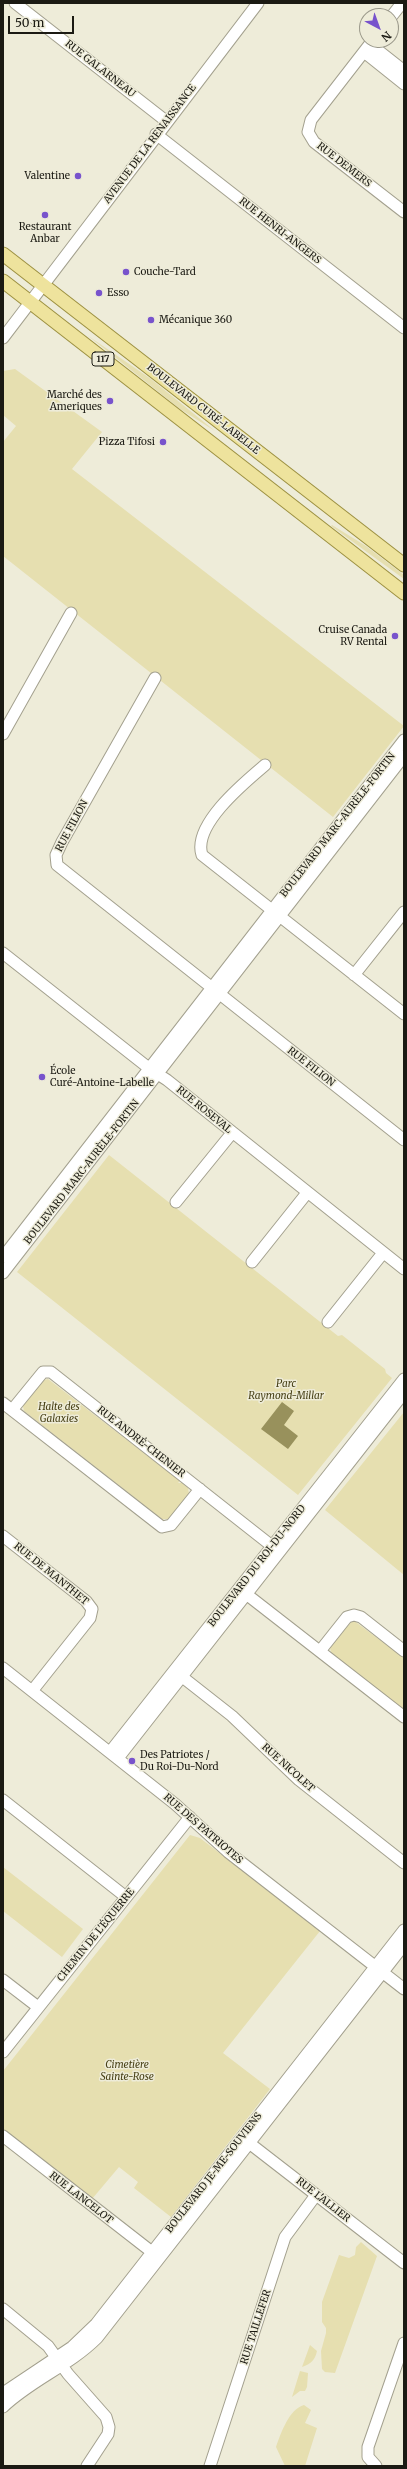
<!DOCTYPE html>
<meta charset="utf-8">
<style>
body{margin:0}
#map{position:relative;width:407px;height:2469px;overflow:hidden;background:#eeecd9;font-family:Merriweather,serif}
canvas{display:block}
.frame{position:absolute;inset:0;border:4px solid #1b1a13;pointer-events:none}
.north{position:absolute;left:359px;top:8px;width:40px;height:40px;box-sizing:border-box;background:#eeecd9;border:1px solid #9a988a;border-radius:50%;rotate:139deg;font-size:11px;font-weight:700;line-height:16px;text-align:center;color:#1b1a13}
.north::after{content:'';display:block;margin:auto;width:14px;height:18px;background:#7853cc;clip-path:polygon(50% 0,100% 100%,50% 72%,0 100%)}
.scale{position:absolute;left:8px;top:16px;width:66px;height:18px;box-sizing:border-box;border:2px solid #1b1a13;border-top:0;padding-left:5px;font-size:12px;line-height:14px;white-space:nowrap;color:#1b1a13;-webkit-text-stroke:3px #eeecd9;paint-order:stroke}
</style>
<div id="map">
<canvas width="407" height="2469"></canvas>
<div class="frame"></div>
<div class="north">N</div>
<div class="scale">50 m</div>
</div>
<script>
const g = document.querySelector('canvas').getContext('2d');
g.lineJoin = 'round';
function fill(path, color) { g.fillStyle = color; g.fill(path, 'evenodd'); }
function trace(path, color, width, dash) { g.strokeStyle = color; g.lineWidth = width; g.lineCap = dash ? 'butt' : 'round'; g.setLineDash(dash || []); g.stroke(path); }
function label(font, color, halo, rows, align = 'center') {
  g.font = font + ' Merriweather,serif'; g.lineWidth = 3; g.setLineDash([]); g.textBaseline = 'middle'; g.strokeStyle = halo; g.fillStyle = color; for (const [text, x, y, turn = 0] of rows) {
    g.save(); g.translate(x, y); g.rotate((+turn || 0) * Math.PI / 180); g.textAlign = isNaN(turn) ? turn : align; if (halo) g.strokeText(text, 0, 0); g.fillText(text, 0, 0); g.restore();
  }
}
const green = new Path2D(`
 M87,335l64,44 64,52 -35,-22z
 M15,369l87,63 -30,37 332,257 -71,91 -330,-261v-114l13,-16 -13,-11v-44z
 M332,525l34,21 38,29v4l-73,-53z
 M109,1155l229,181 4,-1 43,34 1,4 6,5 -94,117 -281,-223z
 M48,1379l132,102 -2,2h4l6,5 1,6 -19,25h-8l-138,-108 -1,-5 21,-26z
 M404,1412v163l-79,-65z
 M353,1620l51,38v53l-73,-58 -1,-6z
 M190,1835l10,3 120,93 -97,122 47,36 -99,128 -37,-29 4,-6 -19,-15 -27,32 -89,-70v-58z
 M3,1867l80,62 -21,28 -59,-46z
 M361,2242l16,14 -42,117 -10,-1 -3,-3 -1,-18 5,-18v-5l-4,-6v-20l17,-47 10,3 6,-3 1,-8z
 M310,2345l7,6c-2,9 -6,13 -15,16z
 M300,2371l8,2 -1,14 -2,4h-5l-8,6z
 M304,2405l7,5 -6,13 12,5 -12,38h-20l-9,-19c5,-14 13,-38 28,-42z`);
const water = new Path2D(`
 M282,1402l12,9 -10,14 14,11 -10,13 -27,-20z`);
const minor = new Path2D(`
 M15,3l151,118
 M391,17l11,-14
 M373,40l-62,80 -3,12 6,10 90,70
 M370,44l34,27
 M364,52l40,32
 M156,134l248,194
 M3,338l255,-335
 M155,678l-93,164 -6,13 1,10 347,275
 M3,734l68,-121
 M265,765c-20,17 -73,60 -63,90l202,159
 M3,953l147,116 17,11 237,189
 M354,975l50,-63
 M176,1202l56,-69
 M3,1257l401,-517
 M252,1262l55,-69
 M3,1273l401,-517
 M328,1322l55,-69
 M3,1403l159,124 9,-2 29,-36
 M12,1410l31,-38h8l226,178
 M3,1536l83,65 6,8 -2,9 -58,73
 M241,1590l163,127
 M320,1651l27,-34 7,-2 7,2 43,34
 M3,1668l172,136 53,48 176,137
 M176,1672l56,44 67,64 105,83
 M110,1752l294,-373
 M118,1758l286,-365
 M3,1800l123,97
 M3,1980l35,27
 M3,2052l187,-235
 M3,2136l154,120
 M244,2139l160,124
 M3,2309l45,37 20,28 38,43 3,10 -1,7 -21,32
 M3,2393l69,-46 24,-23 308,-394
 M3,2407c28,-27 66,-41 94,-69l307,-393
 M210,2466l75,-229 31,-42
 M376,2466l-8,-9v-10l36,-104`);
const major = new Path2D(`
 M3,254l401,311
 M3,281l401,312`);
const markers = [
 [78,176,4,"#7853cc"],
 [45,215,4,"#7853cc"],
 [126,272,4,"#7853cc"],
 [99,293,4,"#7853cc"],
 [151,320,4,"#7853cc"],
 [110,401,4,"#7853cc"],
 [163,442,4,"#7853cc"],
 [395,636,4,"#7853cc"],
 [42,1077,4,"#7853cc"],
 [132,1761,4,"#7853cc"]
];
const shields = [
 [103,359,22]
];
const shieldNames = [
 ["117",103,359]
];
const streetNames = [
 ["RUE GALARNEAU",100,69,38],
 ["AVENUE DE LA RENAISSANCE",150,144,-53],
 ["RUE DEMERS",344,165,38],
 ["RUE HENRI-ANGERS",280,231,38],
 ["BOULEVARD CURÉ-LABELLE",203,409,38],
 ["BOULEVARD MARC-AURÈLE-FORTIN",338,825,-52],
 ["RUE FILION",72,826,-62],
 ["RUE FILION",311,1067,38],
 ["RUE ROSEVAL",204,1110,39],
 ["BOULEVARD MARC-AURÈLE-FORTIN",82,1172,-52],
 ["RUE ANDRÉ-CHENIER",141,1442,38],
 ["BOULEVARD DU ROI-DU-NORD",257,1566,-52],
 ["RUE DE MANTHET",51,1574,39],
 ["RUE NICOLET",288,1768,42],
 ["RUE DES PATRIOTES",203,1829,41],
 ["CHEMIN DE L'ÉQUERRE",96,1935,-51],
 ["BOULEVARD JE-ME-SOUVIENS",214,2173,-52],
 ["RUE LANCELOT",81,2198,38],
 ["RUE L'ALLIER",323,2200,38],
 ["RUE TAILLEFER",256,2327,-72]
];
const poiNames = [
 ["Valentine",70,176,"right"],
 ["Restaurant",45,227,"center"],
 ["Anbar",45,239,"center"],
 ["Couche-Tard",134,272],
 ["Esso",107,293],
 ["Mécanique 360",159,320],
 ["Marché des",102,395,"right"],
 ["Ameriques",102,407,"right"],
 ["Pizza Tifosi",155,442,"right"],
 ["Cruise Canada",387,630,"right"],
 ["RV Rental",387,642,"right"],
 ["École",50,1071],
 ["Curé-Antoine-Labelle",50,1083],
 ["Des Patriotes /",140,1755],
 ["Du Roi-Du-Nord",140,1767]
];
const parkNames = [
 ["Parc",286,1384],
 ["Raymond-Millar",286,1396],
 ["Halte des",59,1407],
 ["Galaxies",59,1419],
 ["Cimetière",127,2065],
 ["Sainte-Rose",127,2077]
];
fill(green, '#e6dfb0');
fill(water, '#98915c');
trace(minor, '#a3a08e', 13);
trace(major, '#9d9142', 15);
trace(minor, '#fff', 11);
trace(major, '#eee39d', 13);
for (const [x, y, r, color] of markers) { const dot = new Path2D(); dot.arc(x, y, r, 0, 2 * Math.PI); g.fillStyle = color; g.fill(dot); trace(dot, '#eeecd9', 1.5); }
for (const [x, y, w] of shields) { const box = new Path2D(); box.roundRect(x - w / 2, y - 7, w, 14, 3); g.fillStyle = '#eeecd9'; g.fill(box); trace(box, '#1b1a13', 1); }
label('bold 9px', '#1b1a13', null, shieldNames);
label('10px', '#1b1a13', '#eeecd9', streetNames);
label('10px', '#1b1a13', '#eeecd9', poiNames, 'left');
label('italic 10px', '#474016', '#eeecd9', parkNames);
</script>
